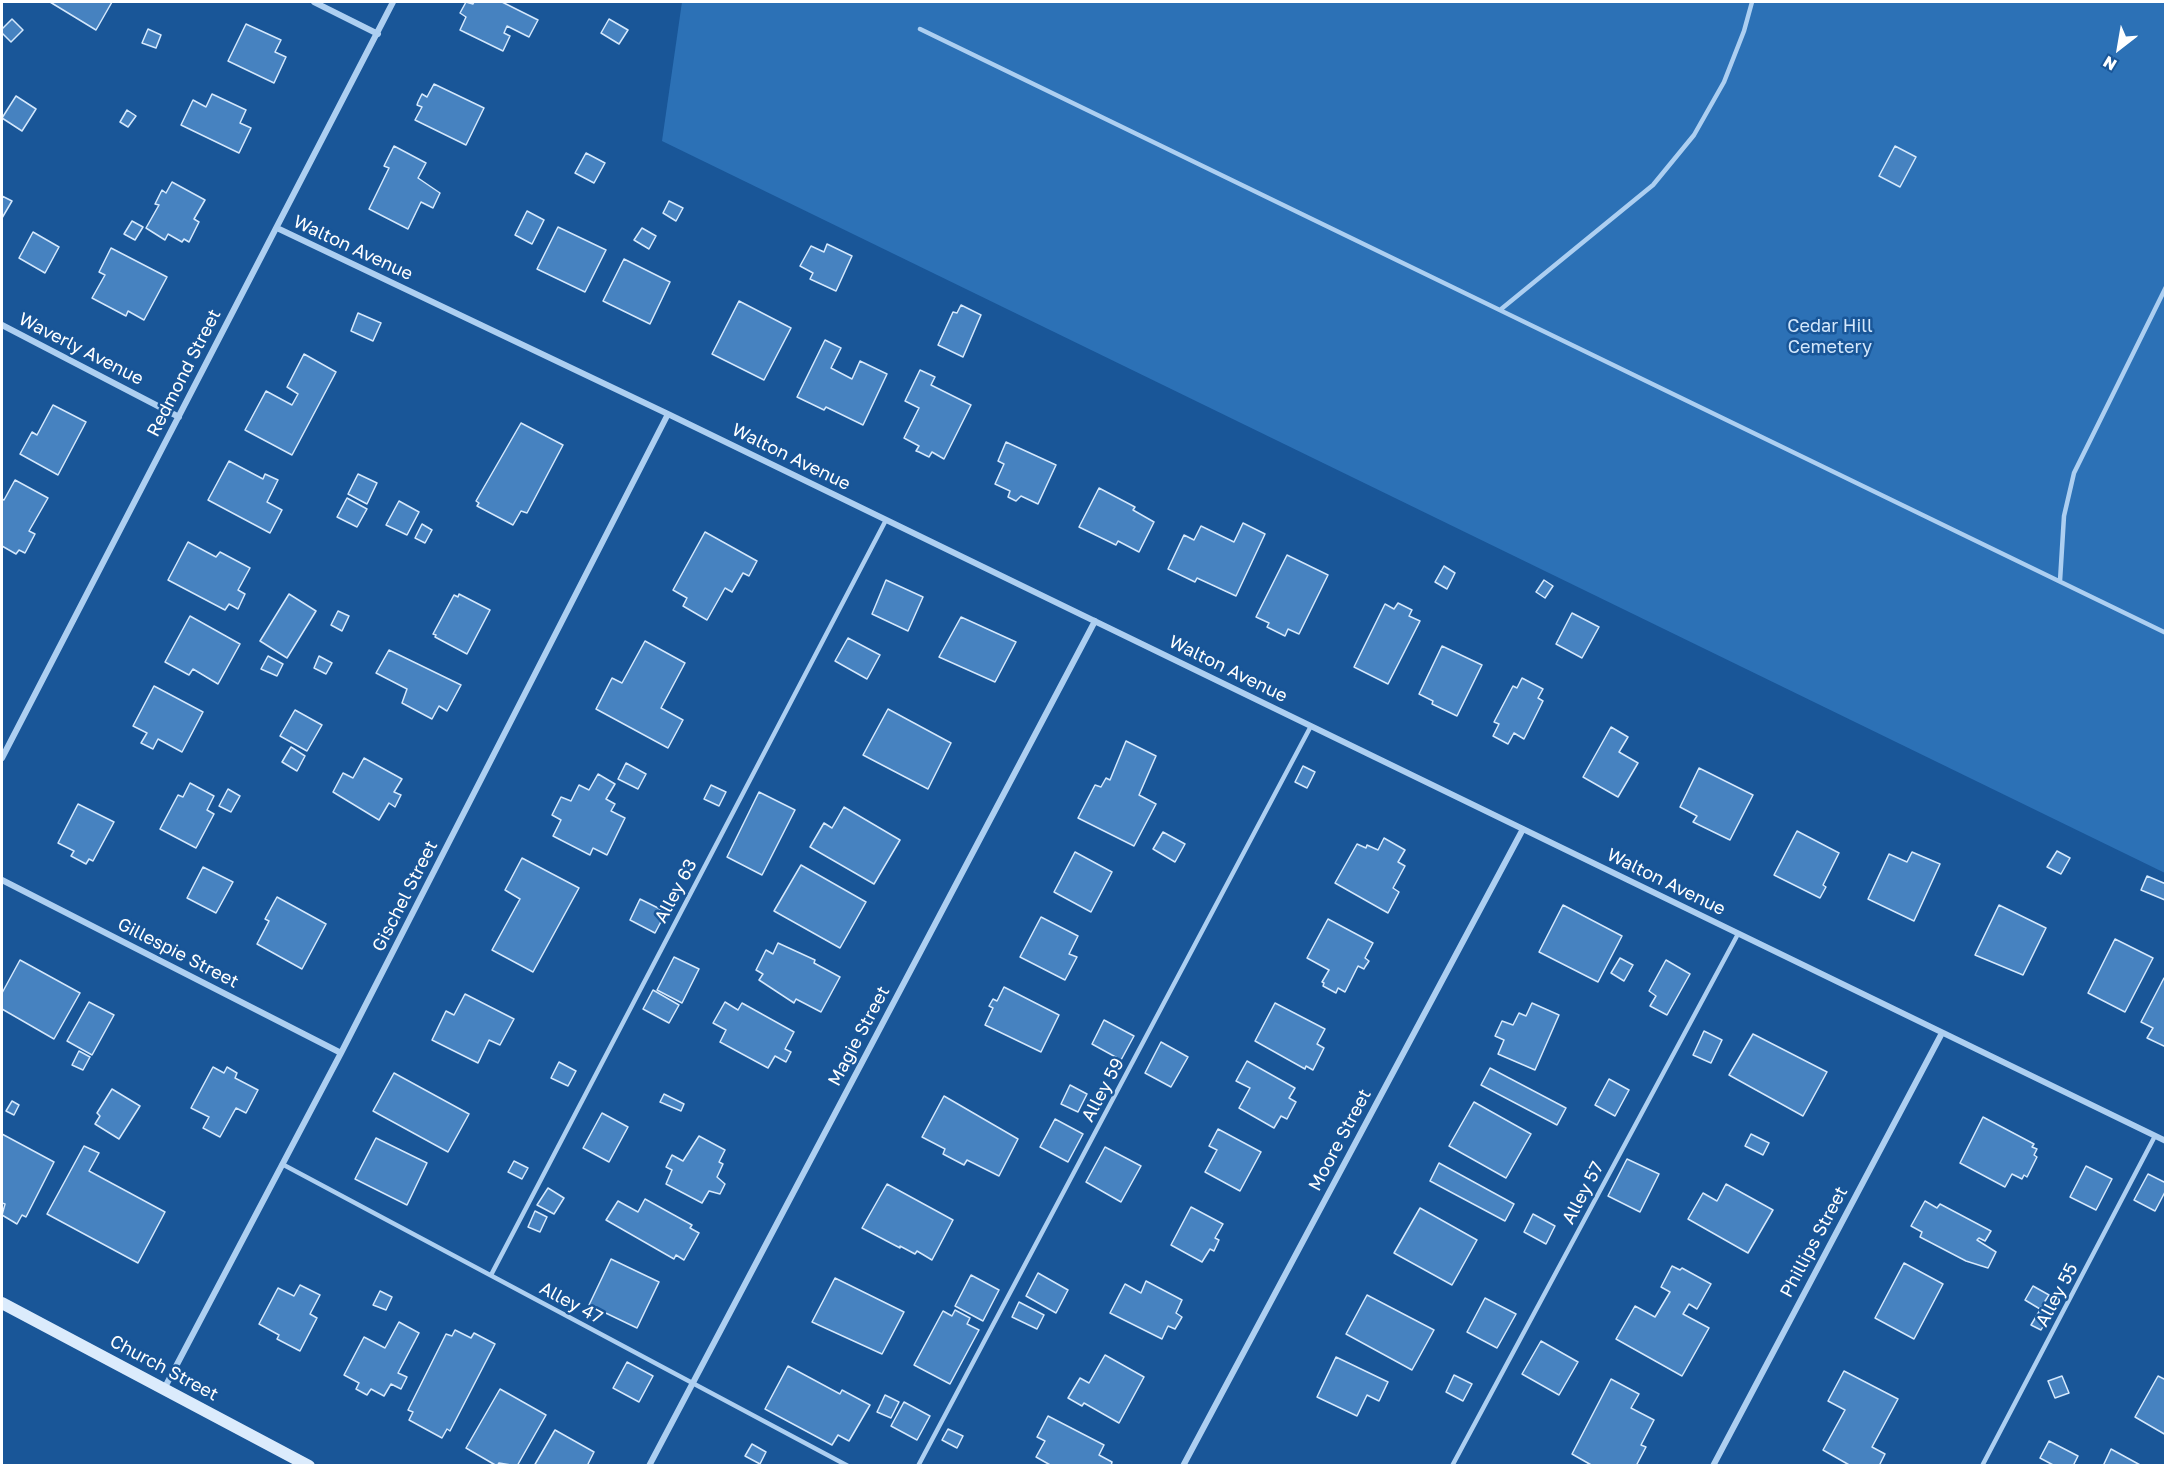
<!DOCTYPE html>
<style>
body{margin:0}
#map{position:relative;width:2167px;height:1467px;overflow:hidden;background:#195698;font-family:"Golos Text",sans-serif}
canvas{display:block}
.frame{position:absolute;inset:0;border:3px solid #fff;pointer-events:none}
.north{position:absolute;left:2089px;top:18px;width:60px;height:60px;-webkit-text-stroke:4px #195698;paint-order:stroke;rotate:211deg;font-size:16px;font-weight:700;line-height:24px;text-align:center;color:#fff}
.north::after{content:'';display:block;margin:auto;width:21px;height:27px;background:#fff;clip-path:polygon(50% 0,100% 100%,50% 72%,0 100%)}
</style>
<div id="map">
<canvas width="2167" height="1467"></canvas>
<div class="frame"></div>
<div class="north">N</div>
</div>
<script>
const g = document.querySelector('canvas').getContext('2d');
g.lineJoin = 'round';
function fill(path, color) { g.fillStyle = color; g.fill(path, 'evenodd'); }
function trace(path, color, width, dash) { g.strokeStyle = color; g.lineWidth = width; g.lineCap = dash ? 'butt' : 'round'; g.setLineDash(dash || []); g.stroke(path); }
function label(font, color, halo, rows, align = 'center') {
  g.font = font + ' "Golos Text",sans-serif'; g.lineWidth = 5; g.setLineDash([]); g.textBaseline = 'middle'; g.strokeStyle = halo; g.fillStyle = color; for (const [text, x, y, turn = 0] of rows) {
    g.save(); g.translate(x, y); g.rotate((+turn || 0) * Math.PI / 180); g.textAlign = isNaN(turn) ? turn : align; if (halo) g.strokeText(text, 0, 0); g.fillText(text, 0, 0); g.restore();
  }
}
const green = new Path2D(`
 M682,2h1483v871l-1503,-732z`);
const building = new Path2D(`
 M50,2h62l-16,28z
 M466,2l7,2 1,-2h28l36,18 -9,17 -22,-11 -3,7 6,3 -7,15 -43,-21 6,-13 -6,-4z
 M12,19l11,11 -12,12 -9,-9v-4z
 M609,19l19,11 -9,14 -18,-11z
 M246,24l35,16 -6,12 11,5 -12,26 -46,-22z
 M148,29l13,6 -5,13 -14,-5z
 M434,84l50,24 -18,37 -51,-25 7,-13 -5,-2 1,-3 4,-8 5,3z
 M212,94l34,16 -6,13 11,5 -12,25 -58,-28 12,-25 13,7z
 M16,96l20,13 -14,22 -20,-13z
 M127,110l9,6 -8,11 -8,-5z
 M394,146l32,17 -8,15 22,15 -7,15 -12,-6 -13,27 -39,-20 20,-41 -5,-2z
 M1895,146l21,11 -16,30 -21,-11z
 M586,153l19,10 -11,20 -19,-10z
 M172,182l33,18 -11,19 5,3 -10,20 -5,-3 -2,3 -14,-8 -3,6 -19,-12 13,-23 -4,-1 7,-14 4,3z
 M2,196l10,5 -10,17z
 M669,201l14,7 -7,13 -13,-8z
 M527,211l17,9 -12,24 -17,-9z
 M132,221l11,6 -8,13 -11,-6z
 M558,227l48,23 -21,42 -48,-23z
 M642,228l14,8 -7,13 -15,-9z
 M33,232l26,15 -14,26 -26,-15z
 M827,244l25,12 -16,35 -26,-12 3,-6 -13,-7 11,-20 13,6z
 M111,248l56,29 -23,43 -16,-9 -2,5 -34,-18 13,-23 -6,-3z
 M624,259l46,23 -20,42 -47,-23z
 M739,301l52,27 -27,52 -52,-26z
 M961,305l20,10 -18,42 -25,-12 15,-33 4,1z
 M358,313l23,10 -8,18 -22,-10z
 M825,340l16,8 -10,20 21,11 8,-18 27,13 -24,51 -37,-18 -2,3 -27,-13z
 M304,354l32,18 -44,83 -47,-25 21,-39 26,14 6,-11 -11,-7z
 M920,370l15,7 -4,8 40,20 -27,54 -12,-7 -3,5 -10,-5 -3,-1 3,-5 -15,-8 15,-30 -14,-7z
 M53,405l33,17 -28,53 -38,-21 12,-22 5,3z
 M521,423l42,22 -36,68 -6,-2 -8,14 -36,-19 2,-3 -3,-2z
 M1006,442l50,23 -18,39 -17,-8 -5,5 -8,-4 2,-6 -15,-7 9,-20 -6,-3z
 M229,461l34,18 2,-5 13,6 -11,22 15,8 -12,23 -62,-33z
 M358,474l19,9 -10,21 -19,-10z
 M15,480l33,18 -19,33 6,3 -10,19 -6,-3 -3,4 -14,-8v-47l2,1z
 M1099,488l36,19 -2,3 21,12 -15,30 -21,-11 -2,4 -37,-18z
 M347,498l20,11 -10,18 -20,-10z
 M399,501l20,11 -12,23 -21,-10z
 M1243,523l22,11 -29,62 -39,-18 -2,4 -27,-13 16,-34 10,5 7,-14 33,16z
 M422,524l10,6 -7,13 -10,-5z
 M705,532l52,29 -8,15 -6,-3 -11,19 -7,-4 -18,32 -24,-14 4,-8 -14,-8z
 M188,542l28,15 4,-5 30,16 -12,22 7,4 -7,15 -9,-5 -4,6 -57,-30z
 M1287,555l41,20 -29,59 -11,-5 -3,7 -18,-9 2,-4 -13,-6z
 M1444,566l11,7 -8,16 -12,-7z
 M886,580l37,17 -15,34 -36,-17z
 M1544,580l9,6 -8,12 -9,-6z
 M289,594l27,17 -29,47 -27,-17z
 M459,594l31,16 -23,44 -32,-17 1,-2 -3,-1 21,-39 4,2z
 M1398,603l14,7 -3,6 11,5 -32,63 -34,-17 31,-63 9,5z
 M338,611l11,5 -7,15 -11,-6z
 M1572,613l27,14 -17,31 -26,-14z
 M190,616l50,28 -22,40 -25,-15 -4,6 -24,-13z
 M961,617l55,25 -21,40 -56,-25z
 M848,638l32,17 -13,24 -32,-18z
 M645,641l40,22 -24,45 22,12 -15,28 -72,-39 16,-31 10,5z
 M1442,646l40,19 -25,51 -25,-12 1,-3 -14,-7z
 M389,650l72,35 -14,26 -8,-5 -7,13 -30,-16 5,-14 -31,-16z
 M268,656l15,8 -6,12 -16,-7z
 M319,656l13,7 -6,11 -12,-6z
 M1522,678l21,11 -5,9 5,3 -19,38 -10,-6 -6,11 -15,-8 6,-12 -5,-2 19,-36 4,2z
 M154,686l49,26 -21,40 -24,-13 -5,10 -12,-6 6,-10 -14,-7z
 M888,709l63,34 -23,46 -65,-34z
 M295,710l27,15 -15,26 -27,-15z
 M1611,727l17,10 -9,15 19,11 -20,34 -35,-20z
 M1126,741l30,15 -17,39 17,9 -22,42 -56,-28 17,-33 6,2 5,-9 4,2z
 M291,747l14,9 -8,15 -15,-9z
 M364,758l38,21 -8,13 7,3 -6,12 -6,-4 -10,17 -46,-28 10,-19 10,5z
 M626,763l20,11 -8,15 -20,-10z
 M1303,766l12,6 -8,16 -12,-6z
 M1699,768l54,27 -23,45 -37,-18 4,-6 -17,-9z
 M598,774l17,10 -9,15 9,5 -4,7 14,7 -18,37 -14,-7 -3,7 -37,-19 8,-16 -9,-5 9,-18 10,4 8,-16 10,5z
 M190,783l24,13 -7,14 7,4 -18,34 -36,-19 18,-34 5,2z
 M711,785l15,7 -7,14 -15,-7z
 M228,789l12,7 -9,16 -12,-6z
 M759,792l36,18 -33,65 -35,-18z
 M78,804l36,18 -21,39 -4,-2 -3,5 -15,-8 3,-5 -16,-8z
 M844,807l56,33 -26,44 -64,-37 14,-24 8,5z
 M1797,831l42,22 -16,32 3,2 -6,11 -46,-23z
 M1163,832l22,12 -10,18 -22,-13z
 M1384,838l21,12 -7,12 7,4 -12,22 6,4 -11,21 -53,-30 22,-39 9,4 1,-3 11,5z
 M2057,851l13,7 -9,16 -14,-7z
 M1075,852l37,20 -21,40 -37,-20z
 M1912,852l28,12 -26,57 -46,-22 21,-45 18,8z
 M522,858l57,30 -46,84 -41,-22 28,-51 -15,-9z
 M801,865l65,37 -26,46 -66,-37z
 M203,867l30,15 -17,31 -29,-15z
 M2147,876l19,8 -1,16 -24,-10z
 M277,897l49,27 -24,45 -45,-25 12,-23 -4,-2z
 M640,899l26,13 -11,21 -25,-13z
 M1563,905l59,31 -24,46 -59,-30z
 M1999,905l47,23 -23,47 -48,-20z
 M1041,917l37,19 -9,18 8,3 -12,23 -45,-23z
 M1328,919l45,24 -8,15 4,3 -4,6 -1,2 -6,-3 -13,26 -7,-4 -2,5 -13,-7 1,-3 -2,-1 7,-12 -22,-12z
 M2115,939l38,19 -28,54 -37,-19z
 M778,943l37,17 -1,3 26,14 -19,35 -25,-13 -2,4 -35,-23 4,-6 -7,-4 10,-20 7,4z
 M674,957l25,12 -17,34 -25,-13z
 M1620,958l13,7 -9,16 -13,-8z
 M20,960l60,33 -26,46 -52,-30v-16z
 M1666,960l24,14 -23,41 -17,-9 6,-10 -7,-5z
 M2164,978l2,1v68l-19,-9 6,-10 -12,-6z
 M1004,987l55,28 -18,37 -56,-27 8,-17 -4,-2 4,-7 4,2z
 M653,990l26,15 -10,18 -26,-14z
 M465,994l49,25 -14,26 -11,-5 -11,23 -46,-23 14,-29 8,4z
 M89,1002l25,13 -22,40 -25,-14z
 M725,1002l13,8 4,-7 52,29 -9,17 6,3 -5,10 -11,-6 -7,12 -48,-26 6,-12 -13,-7z
 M1275,1003l50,26 -8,15 7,4 -11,22 -7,-4 -1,3 -50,-28z
 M1532,1003l27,12 -24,55 -37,-16 6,-14 -9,-4 7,-15 11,4 6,-12 7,3z
 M1104,1020l30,16 -13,24 -29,-16z
 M1704,1031l18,9 -11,23 -18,-8z
 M1753,1034l74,38 -24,44 -74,-41z
 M1161,1042l27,15 -17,30 -26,-14z
 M79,1051l11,6 -7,13 -11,-5z
 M1247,1061l48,27 -6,10 7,4 -6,11 -3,6 -6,-3 -7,12 -35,-20 11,-20 -14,-7z
 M559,1062l17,9 -8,15 -17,-8z
 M213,1067l11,6 3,-6 10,6 -2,5 23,12 -12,23 -10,-5 -16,29 -17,-9 6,-11 -18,-9z
 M1490,1068l76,40 -9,17 -76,-40z
 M394,1073l75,41 -21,38 -75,-41z
 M1609,1079l20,11 -14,26 -20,-11z
 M1070,1085l17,9 -9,18 -17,-8z
 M112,1089l28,17 -21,33 -24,-15 5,-8 -3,-3z
 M664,1094l20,10 -3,7 -21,-9z
 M944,1096l74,43 -19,37 -32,-16 -3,5 -21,-11 2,-5 -23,-12z
 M12,1101l7,4 -5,10 -8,-4z
 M1474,1102l57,32 -25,44 -57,-32z
 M602,1113l26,14 -19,35 -26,-14z
 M1983,1117l51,27 -2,3 5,2 -3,6 3,2 -10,20 -3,-2 -2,4 -10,-5 -7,13 -45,-24z
 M1055,1119l28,15 -15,28 -28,-15z
 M1218,1129l43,23 -21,39 -35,-19 12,-22 -8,-4z
 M2,1134l52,28 -28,55 -4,-2 -5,9 -15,-9 3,-11 -3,-1z
 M1751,1134l18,9 -6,12 -18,-9z
 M699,1136l26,14 -6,12 4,2 -6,13 8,7 -5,10 -11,-3 -7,12 -36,-19 6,-14 -6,-3 6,-12 11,6z
 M376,1138l51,25 -20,42 -52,-26z
 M84,1146l15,7 -10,18 76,41 -27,51 -91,-49z
 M1105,1147l36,19 -20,36 -35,-20z
 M1627,1159l32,15 -19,38 -32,-16z
 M514,1161l14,7 -6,11 -14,-7z
 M1439,1163l75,41 -9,17 -75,-40z
 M2086,1166l26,13 -16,31 -26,-13z
 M2148,1174l18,9v7l-11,21 -21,-11z
 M887,1184l66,36 -21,40 -15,-9 -2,3 -15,-8v2l-38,-20z
 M1726,1184l47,26 -25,43 -60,-34 15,-26 14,8z
 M548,1188l16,10 -10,16 -17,-9z
 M645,1199l47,26 -2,3 9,5 -15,27 -8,-5 -2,4 -68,-39 12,-19 20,11z
 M1925,1201l12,7 3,-4 51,27 -6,10 -6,-3 -2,2 19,12 -8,16 -22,-7 -46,-24 2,-5 -11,-6z
 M1191,1207l32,17 -8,14 4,2 -5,11 -4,-2 -8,13 -31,-17z
 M1420,1208l57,32 -25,45 -58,-32z
 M535,1211l12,6 -7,15 -12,-5z
 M1533,1214l22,12 -9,18 -22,-12z
 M611,1259l48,23 -22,46 -48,-23z
 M1904,1263l39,21 -29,55 -39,-21z
 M1672,1266l8,4 2,-2 29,16 -14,25 -8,-5 -6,10 26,14 -27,48 -66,-37 19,-33 20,11 15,-25 -9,-5z
 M1038,1273l30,17 -12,23 -30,-17z
 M971,1275l28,15 -16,31 -28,-15z
 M835,1278l69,34 -22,42 -70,-32z
 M1146,1281l36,19 -6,13 6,4 -7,12 -7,-3 -6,13 -52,-26 15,-29 16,9z
 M300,1285l20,10 -10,19 7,4 -17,33 -23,-12 2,-4 -20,-11 19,-36 16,8z
 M2033,1286l16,9 -9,14 -15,-9z
 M380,1291l12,6 -6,13 -13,-5z
 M1367,1295l67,35 -22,40 -66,-36z
 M1485,1298l31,16 -19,34 -30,-16z
 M1019,1302l25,13 -7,14 -25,-12z
 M955,1310l15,8 -3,6 12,6 -29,54 -36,-19 29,-54 9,5z
 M2040,1310l9,6 -8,14 -10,-5z
 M399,1322l20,11 -21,40 9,4 -6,12 -10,-5 -7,12 -13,-7 -4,6 -11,-6 3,-6 -15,-8 20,-38 21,11z
 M455,1330l16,8 3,-5 21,11 -45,87 -3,-2 -5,9 -33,-18 4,-8 -5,-2 38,-76 6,2z
 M1541,1341l37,21 -19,33 -37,-21z
 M1105,1355l39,22 -25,46 -35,-20 -2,3 -14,-8 12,-20 9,5z
 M1336,1357l52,25 -9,19 -12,-6 -10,21 -40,-19z
 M627,1362l26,14 -14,26 -26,-14z
 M788,1366l52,28 2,-4 28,15 -21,36 -11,-6 -6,10 -67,-36z
 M1844,1371l54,28 -26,48 13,7 -6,12h-28l-28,-16 22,-40 -17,-9z
 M1454,1375l18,9 -9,17 -17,-9z
 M2062,1376l7,17 -14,5 -7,-17z
 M2158,1376l8,4v55l-31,-18z
 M1611,1379l28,15 -8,14 23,12 -13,25 5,2 -10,19h-43l-21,-12z
 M500,1389l46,26 -29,51 -18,-3 -2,3 -31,-18z
 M885,1395l14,7 -8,16 -14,-6z
 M904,1402l26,14 -13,24 -26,-14z
 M1048,1416l56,29 -5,10 13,7 -1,4h-59l-16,-9 9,-16 -8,-4z
 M948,1429l15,7 -6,12 -15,-8z
 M555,1430l39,22 -7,14h-53z
 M2049,1441l29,15 -5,10h-18l-15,-8z
 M752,1444l14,8 -6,12 -15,-8z
 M2111,1449l31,17h-39z`);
const service = new Path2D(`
 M920,29l1246,604
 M1500,310l153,-125 41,-50 30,-53 20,-51 8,-29
 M2060,581l4,-65 10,-43 92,-186
 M282,1164l566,302
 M491,1275l395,-755
 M918,1466l393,-740
 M1452,1466l286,-532
 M1982,1466l173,-330`);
const minor = new Path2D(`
 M314,2l64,32
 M277,228l391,186 1498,727
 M2,325l177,92
 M2,758l391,-756
 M2,880l339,173
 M164,1389l177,-336 327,-639
 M649,1466l446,-845
 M1183,1466l340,-637
 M1713,1466l229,-433`);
const secondary = new Path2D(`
 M2,1303l307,163`);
const streetNames = [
 ["Walton Avenue",353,248,25],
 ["Waverly Avenue",81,349,27],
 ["Redmond Street",184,373,-63],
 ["Walton Avenue",791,457,26],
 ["Walton Avenue",1228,669,26],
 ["Walton Avenue",1666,882,26],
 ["Alley 63",676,891,-62],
 ["Gischel Street",405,896,-63],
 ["Gillespie Street",178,953,27],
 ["Magie Street",859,1036,-62],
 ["Alley 59",1103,1090,-62],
 ["Moore Street",1340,1140,-62],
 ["Alley 57",1583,1193,-62],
 ["Phillips Street",1814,1242,-62],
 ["Alley 55",2057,1295,-62],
 ["Alley 47",571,1303,28],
 ["Church Street",164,1368,28]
];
const parkNames = [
 ["Cedar Hill",1830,326],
 ["Cemetery",1830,347]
];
fill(green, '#2c71b6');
fill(building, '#4682c0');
trace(building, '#d4e8fc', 1.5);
trace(service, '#adcff1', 4.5);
trace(minor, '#adcff1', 6);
trace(secondary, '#dbebfc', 12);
label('18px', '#fff', '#195698', streetNames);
label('18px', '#d4e8fc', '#195698', parkNames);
</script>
